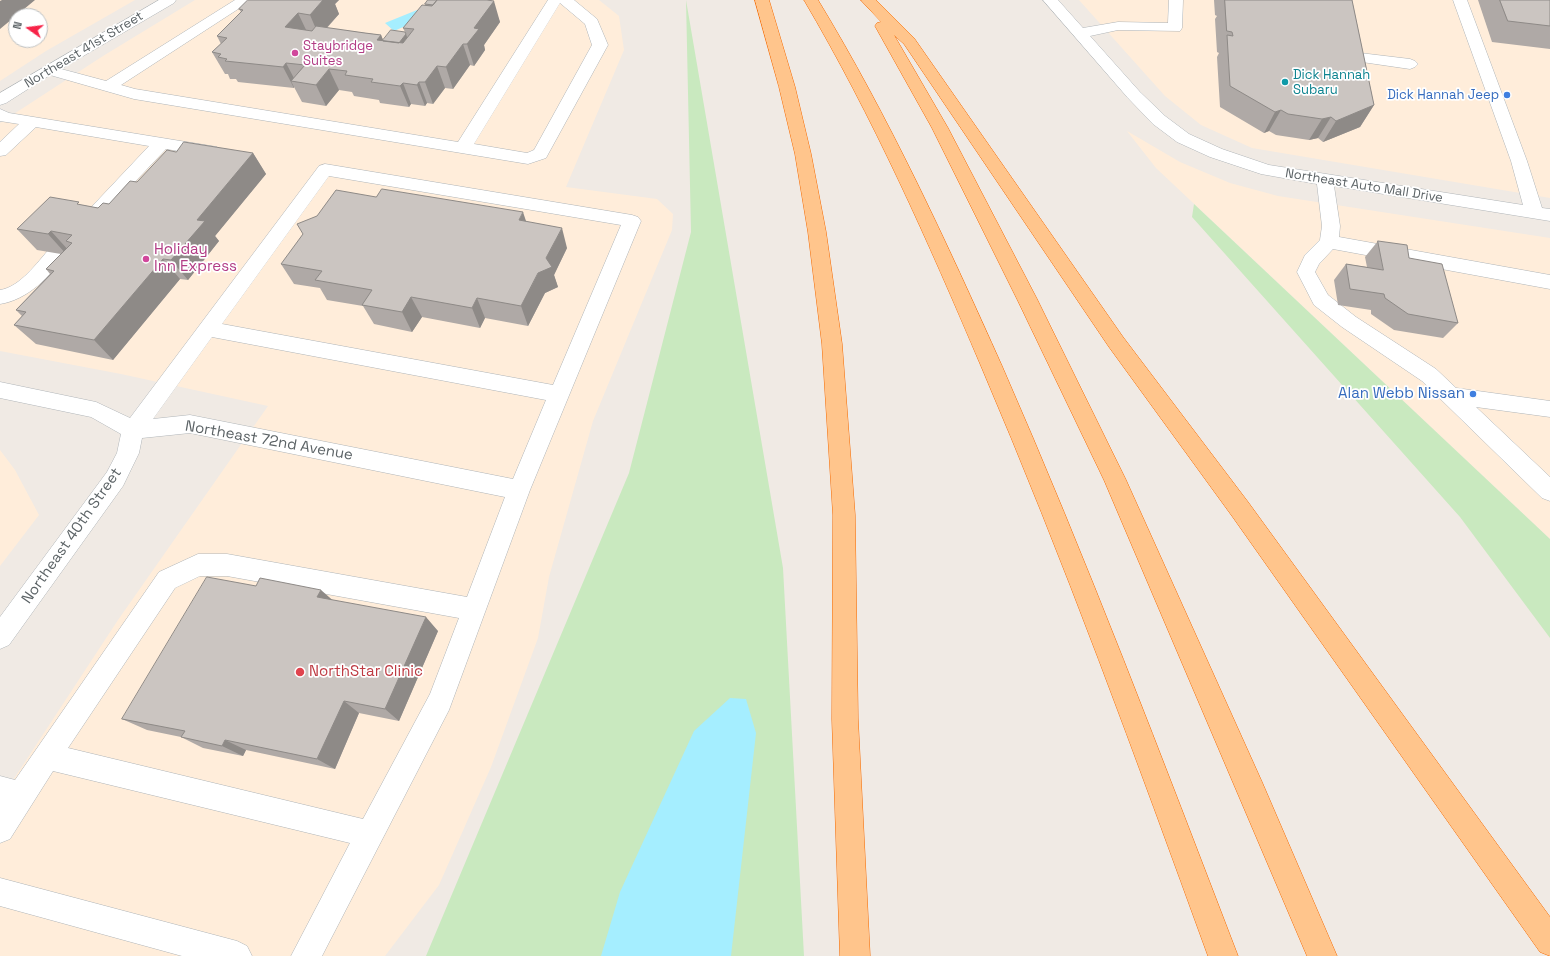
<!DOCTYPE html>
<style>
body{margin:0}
#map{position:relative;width:1550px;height:956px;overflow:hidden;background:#f0eae4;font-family:"Space Grotesk",sans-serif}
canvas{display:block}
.north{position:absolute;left:8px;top:8px;width:40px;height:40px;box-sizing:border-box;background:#fff;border:1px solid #bec1c2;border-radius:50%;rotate:284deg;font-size:11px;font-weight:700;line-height:16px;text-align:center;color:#5c6366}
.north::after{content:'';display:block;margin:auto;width:14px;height:18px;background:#f72348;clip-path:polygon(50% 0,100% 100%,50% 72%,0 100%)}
</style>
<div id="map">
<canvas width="1550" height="956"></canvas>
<div class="north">N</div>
</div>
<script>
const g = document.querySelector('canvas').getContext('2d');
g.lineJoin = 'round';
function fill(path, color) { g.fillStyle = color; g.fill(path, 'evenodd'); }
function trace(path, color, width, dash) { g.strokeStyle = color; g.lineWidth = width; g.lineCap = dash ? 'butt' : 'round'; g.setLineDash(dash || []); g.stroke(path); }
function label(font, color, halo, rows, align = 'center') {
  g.font = font + ' "Space Grotesk",sans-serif'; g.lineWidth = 3.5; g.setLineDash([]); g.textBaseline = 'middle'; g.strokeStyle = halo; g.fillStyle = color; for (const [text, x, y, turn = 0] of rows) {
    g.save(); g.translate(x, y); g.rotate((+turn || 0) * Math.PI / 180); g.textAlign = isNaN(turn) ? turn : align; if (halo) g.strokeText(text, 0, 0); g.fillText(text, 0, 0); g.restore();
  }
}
const commercial = new Path2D(`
 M0,0h135l-89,51 -46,30zM16,16h24v24h-24z
 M195,0h404l20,16 5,34 -58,137 91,12 16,15 -1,16 -79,191 -44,156 -11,61 -47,129 -52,118 -54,71h-385v-156l118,-180 150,-214 -147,-32 -121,-23v-228l103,-67z
 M1079,0h471v198l-298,-50 -51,-23 -36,-29z
 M1127,131l53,31 50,21 48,13 272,42v301l-394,-371z
 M0,450l15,20 24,45 -39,51z`);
const green = new Path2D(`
 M686,0l97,568 21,388h-378l203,-483 62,-241z
 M1194,204l356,335v99l-90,-121 -268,-300z`);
const water = new Path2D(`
 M417,10l9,7 -32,14 -9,-8z
 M730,698l16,1 10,34 -25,223h-130l19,-64 74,-161z`);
const minor = new Path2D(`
 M159,0h17l-2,3 -113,66 45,12 129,-81h17l-131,85 14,4 323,53 90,-142h26l23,19 11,26 -62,113 -18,6 -394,-65 -84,-24 -44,28 -6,2v-12zM560,3l25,21 7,21 -58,105 -7,3 -53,-9z
 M1043,0h15l25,28 35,-6 50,1 1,-23h14l-1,28 -2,3 -62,-1 -28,6 50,56 25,24 24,18 33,15 47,16 254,40 -12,-44 -58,-161h14l60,161 15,47 8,1v12l-216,-35 6,40 -1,11 211,38v14l-217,-40 -14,15 -4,8 13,23 28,22 80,52 20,19 94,13v16l-74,-10 74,70v24l-8,-3 -120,-117 -80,-54 -28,-22 -17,-33 8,-17 15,-15 2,-14 -5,-42 -56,-10 -51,-17 -33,-15 -24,-18 -25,-26z
 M1360,53l50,6 5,2 3,3 -3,3 -5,2 -55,-8 -3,-3 3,-3z
 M0,109l9,4 202,33 6,1 2,4 -2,4 -6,1 -45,-7 -72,76 -6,2 -6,-2 -3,-4 3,-4 67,-71 -113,-19 -30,28 -6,1v-14l19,-18 -19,-3z
 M325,164l307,51 6,2 3,4 -111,269 -81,220 -127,246h-31l59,-113 -297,-72 -43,68 -10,4v-67l15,4 144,-208 39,-18h29l240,43 38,-100 -315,-64 -48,5 -3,15 -16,33 -114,159 -9,4v-32l107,-145 10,-19 4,-19 -30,-17 -91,-19v-16l96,20 34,16 189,-252zM329,176l292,49 -68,160 -331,-61zM212,337l334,63 -33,79 -323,-64 -37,4zM200,576h27l232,42 -29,76 -67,125 -295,-71 107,-160z
 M56,246l6,2 3,5c-13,23 -38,47 -65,51v-14c20,-3 37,-27 50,-42z
 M0,878l237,63 10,5 5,10h-70l-182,-50z`);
const highway = new Path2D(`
 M755,0h14l26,87 16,67 15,78 16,112 13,171 3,204 12,237h-30l-8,-237 1,-204 -11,-171 -14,-112 -13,-78 -16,-67z
 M804,0h14c71,117 128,241 184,366 85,194 160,392 236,590h-30c-72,-198 -144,-396 -227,-590 -53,-125 -108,-249 -177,-366z
 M861,0h15l38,38 209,299 125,165 302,415v39l-10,-4 -308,-436 -123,-169 -205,-303 -10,-9 54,93 89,171 89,181 136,302 75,174h-30l-203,-476 -87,-181 -85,-171 -57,-102 2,-3 4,-1z`);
const wall = new Path2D(`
 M248,0h91l-4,4 4,10 -12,14 54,7 2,5 22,-8 -2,-4 22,-23v-1l3,-4h63l9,22 -16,23 1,5 -11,16 -4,-1 -17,24 -8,-1 -12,16 -6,-1 -2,3 -14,-2 -2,3 -29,-4 -1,-3 -25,-4 -2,-4 -13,-2 -13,16 -24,-4 -8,-15v1l-56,-6 -2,-3h-6l-2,-5h-3l-13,-22 9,-8 -4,-8 24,-24 -2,-3z
 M1214,0h138l22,105 -14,22 -37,15 -5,-4 -9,2 -33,-5 -7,-4 -5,2 -44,-26 -3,-50 2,-4 -2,-1 -2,-33 2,-3 -2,-1z
 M1478,0h72v49l-58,-7z
 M176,152l77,1 13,21 -51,62 4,5 -31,39 -8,-1 -67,81 -77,-16 -22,-19 8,-9 -6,-6 34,-36 -4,-5 15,-15 -24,-4 -20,-21 65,-24 16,3 11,-4 28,-22z
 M526,222l41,26 -13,27 4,12 -13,6 -17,33 -43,-8 -5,10 -58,-11 -10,15 -38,-8 -11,-18 -36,-6 -7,-12 -26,-4 -13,-20z
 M1378,241l31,17 49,65 -15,15 -49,-8 -23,-16v-4l-33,-5 -4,-25 12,-16 21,3 -2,-10z
 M332,600l106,31 -39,90 -40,-8 -24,56 -89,-19 -3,6 -40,-8 -22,-11 -34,-7 -25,-11z`);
const shadedWall = new Path2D(`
 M2,0h33l-35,29v-28z
 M323,0h16l-4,4 4,10 -20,22 -9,-21z
 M485,0h6l1,3 2,-2 6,21 -16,23 1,5 -11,16 -7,-22z
 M298,13l10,21 -23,-7z
 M406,34l2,6 -7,9 -2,-6z
 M381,35l9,22 -13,-17z
 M463,44l7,21 -17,24 -7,-22z
 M286,63l10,19 -5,-1 3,6v1l-11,-21z
 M437,66l8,22 -12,16 -8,-22z
 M329,69l10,21 -13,16 -10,-21z
 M419,82l8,21 -2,3 -8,-21z
 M403,83l8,21 -2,3 -9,-21z
 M1374,105l-14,22 -37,15 13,-21z
 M1281,110l-12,21 -5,2 11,-21z
 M1331,117l-13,21 -9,2 13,-21z
 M253,153l13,21 -51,62 4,5 -31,39 -17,-20 26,-40z
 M523,212l7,21 -11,-13z
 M562,228l5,20 -13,27 4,12 -13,6 -17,33 -7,-20z
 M51,231l19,21 -3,3 -19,-21z
 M163,259l17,20 -67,81 -19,-20z
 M411,297l11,20 -10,15 -10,-20z
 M477,298l8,20 -5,10 -8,-20z
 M321,590l16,14 -20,-7z
 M426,617l12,14 -39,90 -14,-12z
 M344,701l15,12 -24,56 -18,-10z
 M225,740l21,10 -3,6 -21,-10z`);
const building = new Path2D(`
 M248,0h75l-13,15 -12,-2 -13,14 27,4 4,-5 49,7 16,2 -4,5 26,3 11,-14 -11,-1 19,-23 10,1 5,-6h50l7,1 -20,27 5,1 -12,15h-4l-17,23 -9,-1 -12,16h-6l-2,3 -14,-2 -3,3 -29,-4 2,-3 -28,-4 2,-4 -18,-2 -13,16 -25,-4 14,-16 -19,-2 -3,4 -58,-6 2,-2 -9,-2 3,-3 -9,-2 15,-14 -10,-2 26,-26 -4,-1z
 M428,0h9l-4,5 -8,-1z
 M1225,0h127l22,105 -38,16 -5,-4 -9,2 -34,-5 -7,-4 -6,2 -45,-26 -3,-51 6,1 -1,-4 -5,-1z
 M1500,0h50v26l-42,-5z
 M391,30l14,2 1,2 -7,9 -16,-2v-1z
 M184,142l69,11 -56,67 8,1 -34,39 -8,-1 -69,81 -80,-15 12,-13 -10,-2 38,-39 -8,-2 26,-26 -6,-2 6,-6 -21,-4 -3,3 -31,-5 33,-32 29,5 -2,2 21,4 5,-5 6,1 21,-23 7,1 30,-32 9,2z
 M382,189l141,23 -4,8 43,8 -16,30 6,9 -14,6 -17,33 -44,-8 -5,10 -61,-11 -9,15 -40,-7 10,-15 -57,-10 7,-9 -41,-7 22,-30 -6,-10 20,-8 19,-26 40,7z
 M1378,241l29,4 2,13 33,6 16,59 -50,-9 -23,-16 -1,-4 -34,-5 -4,-25 37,6z
 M207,577l49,9 4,-8 61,12 -4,7 109,20 -41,92 -41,-8 -27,58 -92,-19 -3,6 -41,-9 4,-6 -63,-12z`);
const markers = [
 [295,53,4,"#d1479c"],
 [1285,82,4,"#0f9aa8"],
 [1507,95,4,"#3f7fe0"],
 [146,259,4,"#d1479c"],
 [1473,394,4,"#3f7fe0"],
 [300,672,5,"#e0444e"]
];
const farHotelnames = [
 ["Staybridge",303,46],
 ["Suites",303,61]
];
const farStreetnames = [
 ["Northeast 41st Street",84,50,-31],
 ["Northeast Auto Mall Drive",1364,186,9]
];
const farCulturenames = [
 ["Dick Hannah",1293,75],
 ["Subaru",1293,90]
];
const farShopnames = [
 ["Dick Hannah Jeep",1499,95]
];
const hotelNames = [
 ["Holiday",154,250],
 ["Inn Express",154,267]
];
const shopNames = [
 ["Alan Webb Nissan",1465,394]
];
const streetNames = [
 ["Northeast 72nd Avenue",269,441,10],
 ["Northeast 40th Street",72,536,-55]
];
const healthNames = [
 ["NorthStar Clinic",309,672]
];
fill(commercial, '#ffedda');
fill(green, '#c9e9bf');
fill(water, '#a5eeff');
trace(minor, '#b0b5b8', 1);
trace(highway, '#f46a00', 1);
fill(minor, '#fff');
fill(highway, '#ffc58c');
fill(wall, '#afa9a6');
fill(shadedWall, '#8e8a87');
fill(building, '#cbc5c1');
trace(building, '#8e8a87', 1);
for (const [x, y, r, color] of markers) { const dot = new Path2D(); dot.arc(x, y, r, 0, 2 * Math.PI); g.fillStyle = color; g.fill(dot); trace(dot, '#fff', 1.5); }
label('13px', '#b23c85', '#fff', farHotelnames, 'left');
label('13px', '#5c6366', '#fff', farStreetnames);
label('13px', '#0d838f', '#fff', farCulturenames, 'left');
label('13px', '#366cbe', '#fff', farShopnames, 'right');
label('15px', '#b23c85', '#fff', hotelNames, 'left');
label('15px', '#366cbe', '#fff', shopNames, 'right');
label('15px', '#5c6366', '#fff', streetNames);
label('15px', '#be3a42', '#fff', healthNames, 'left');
</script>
